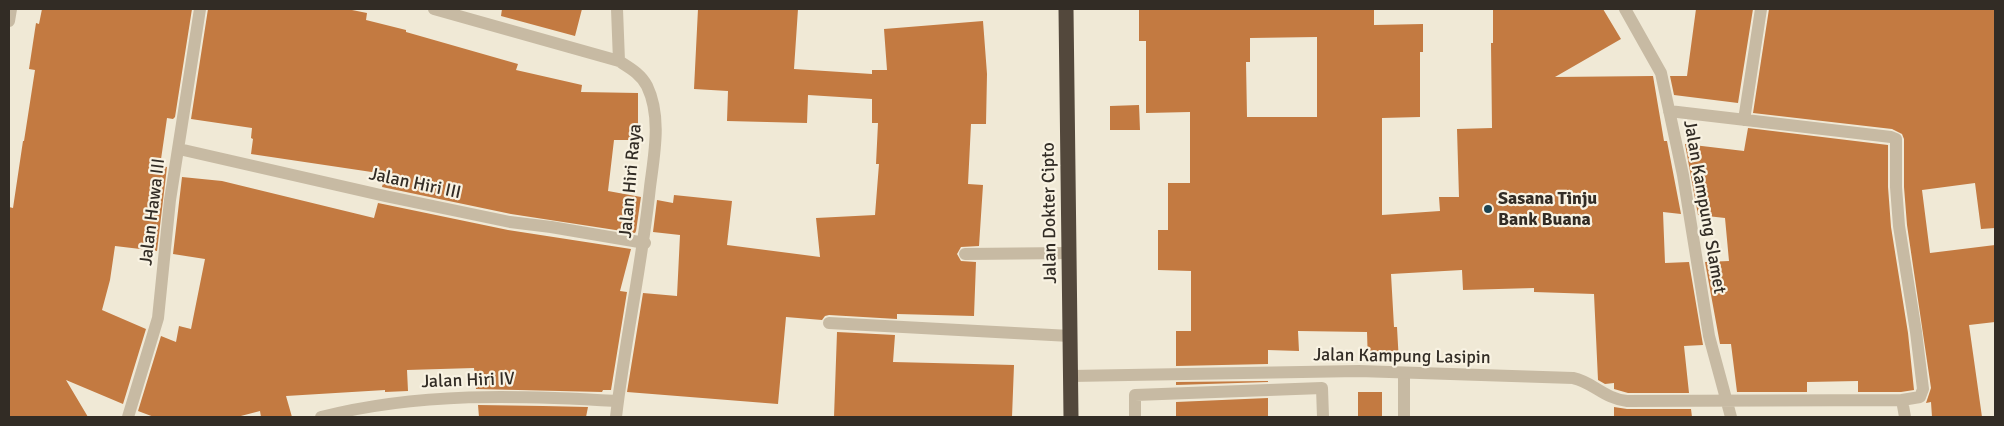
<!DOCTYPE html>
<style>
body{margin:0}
#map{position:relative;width:2004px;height:426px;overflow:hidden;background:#f0e9d6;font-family:Signika,sans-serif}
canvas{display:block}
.frame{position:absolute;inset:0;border:10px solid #322c25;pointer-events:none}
</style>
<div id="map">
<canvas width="2004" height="426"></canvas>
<div class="frame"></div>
</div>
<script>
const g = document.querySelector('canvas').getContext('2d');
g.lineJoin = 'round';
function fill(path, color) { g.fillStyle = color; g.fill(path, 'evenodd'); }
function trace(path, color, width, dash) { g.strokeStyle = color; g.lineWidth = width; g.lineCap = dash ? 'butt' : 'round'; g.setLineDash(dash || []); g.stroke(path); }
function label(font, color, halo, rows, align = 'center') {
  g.font = font + ' Signika,sans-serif'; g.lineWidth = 4.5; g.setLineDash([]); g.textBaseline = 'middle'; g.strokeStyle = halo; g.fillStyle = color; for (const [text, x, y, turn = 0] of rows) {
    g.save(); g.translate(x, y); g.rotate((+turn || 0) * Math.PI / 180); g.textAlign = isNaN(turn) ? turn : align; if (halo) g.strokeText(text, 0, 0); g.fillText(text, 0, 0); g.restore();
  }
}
const building = new Path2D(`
 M42,9h150l-17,108 -2,2 -6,-1 -7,48 7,1 -10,84 -42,-5 -5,34 -8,30 44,19 -23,75 -57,-24 22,37h-79v-210l4,1 10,-67h1l11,-71 -6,-1 7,-46 3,1z
 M208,9h139l20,4 -1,7 40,10v2l112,32 -2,6 66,15 -1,7 57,1v47h-24l-6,51 33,6 -5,34 -1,2 -124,-19 -129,-27 3,-13 -134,-20 2,-15 -2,-1 1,-10 -61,-9z
 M502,9h80l-7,27 -74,-20z
 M698,9h100l-4,60 78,5v-4h15l-3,-41 99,-8 4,53 -1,50h-15l-3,60 15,1 -4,61 -18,1 -4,7 4,7 15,1 -2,54 -77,-2v5l-68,-4 -4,1 -3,4 -36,-3 -8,87 -151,-12 16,-99 34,3 3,-61 -27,-3 4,-32 16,3 1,-8 58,6 -5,44 93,12 -4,-39 59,-3 4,-51h-3l2,-41h-6v-24l-64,-4 -1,28 -80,-2 1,-30 -34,-2z
 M1139,9h235v16l49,-1v28h-3v65l-38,1v97l58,-4 -1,-14h20l-2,-68 35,-1 -1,-85h2v-34h110l18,30 -66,38 98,-1 11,65h3l14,73 -18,-2 2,51 24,-1 14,83 -19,1 5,47h-61l-14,-4v-6l-9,1 -7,-4 -4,-86 -60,-2v-4l-71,2 -1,-20 -71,4 3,53h3l2,36h-31l-1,-31 -69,-1 1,20 -31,-1v14l-92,2v-35h15v-60l-33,-1v-40h10v-47h22v-71l-44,1v-72h-7zM1317,37v80h-70l-1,-55h4v-24z
 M1696,9h57l-15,94 -64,-8 -4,-19h17z
 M1769,9h226v219l-14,1 -6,-46 -53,7 8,63 65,-8v77l-26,3 13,92h-50l-1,-15 -5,1 5,-15 -24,-163 -3,-38v-48l-2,-5 -10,-5 -139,-16z
 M1139,105l1,25h-30v-24z
 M1748,128l140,17v42l3,40 17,106 6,57 -13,2h-43v-11l-51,1v10h-70l-6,-48h-11l-15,-82 24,-1 -4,-43 -27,-3 -13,-71 59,7z
 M182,177l40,4 152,37 4,-15 130,27 123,19 -11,42 7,1 -16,98h-8l-1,2 -126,-3 -2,-21 -67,2 1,21 -23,1v-2l-99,6 6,21h-31l-1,-6 -23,6h-83l-16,-6 23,-75 15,6 3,-16 12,3 14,-70 -32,-5z
 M837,332l58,3 -2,27 121,3 -2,52h-178z
 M1268,381v1l-92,3v-3z
 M1358,392h24v25h-24z
 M1268,398v19h-92v-15z
 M478,405l65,1 45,1 -2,10h-107z
 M1614,407l13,2h64l1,8h-78z`);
const lane = new Path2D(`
 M965,254l104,-1
 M829,323l241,13
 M1135,417v-22l187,-7 1,29
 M1404,417v-44`);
const street = new Path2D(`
 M434,9l185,52c11,7 22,13 28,25 15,31 7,69 3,101 -8,78 -25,153 -34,230
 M617,9l2,52
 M1625,9l36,64 22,102 26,161 22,81
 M9,21l2,-12
 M1669,111l222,26 5,2v48l3,39 17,106 7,57 -3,8 -18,3
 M1744,120l17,-111
 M179,149l206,47 125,26 41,5 94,16
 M1071,376l288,-5 214,7c20,4 32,21 54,23l275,-1 3,17
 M128,417l30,-99 12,-118 30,-191
 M321,417c98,-25 197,-22 297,-16`);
const highway = new Path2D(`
 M1066,9l5,408`);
const markers = [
 [1488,209,5,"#1c4452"]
];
const streetNames = [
 ["Jalan Hiri Raya",631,181,-85],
 ["Jalan Hiri III",415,184,12],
 ["Jalan Kampung Slamet",1704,207,80],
 ["Jalan Hawa III",153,212,-83],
 ["Jalan Dokter Cipto",1050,213,-91],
 ["Jalan Kampung Lasipin",1402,357,1],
 ["Jalan Hiri IV",468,381,-2]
];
const poiNames = [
 ["Sasana Tinju",1498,199],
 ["Bank Buana",1498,220]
];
fill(building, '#c37a41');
trace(lane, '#c7baa3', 12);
trace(street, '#c7baa3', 12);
trace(highway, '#53483c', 15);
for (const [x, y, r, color] of markers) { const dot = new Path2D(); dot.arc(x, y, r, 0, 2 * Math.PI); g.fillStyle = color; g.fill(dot); trace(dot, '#f8f2e2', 2); }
label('18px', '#322c25', '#f8f2e2', streetNames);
label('bold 18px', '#322c25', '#f8f2e2', poiNames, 'left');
</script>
